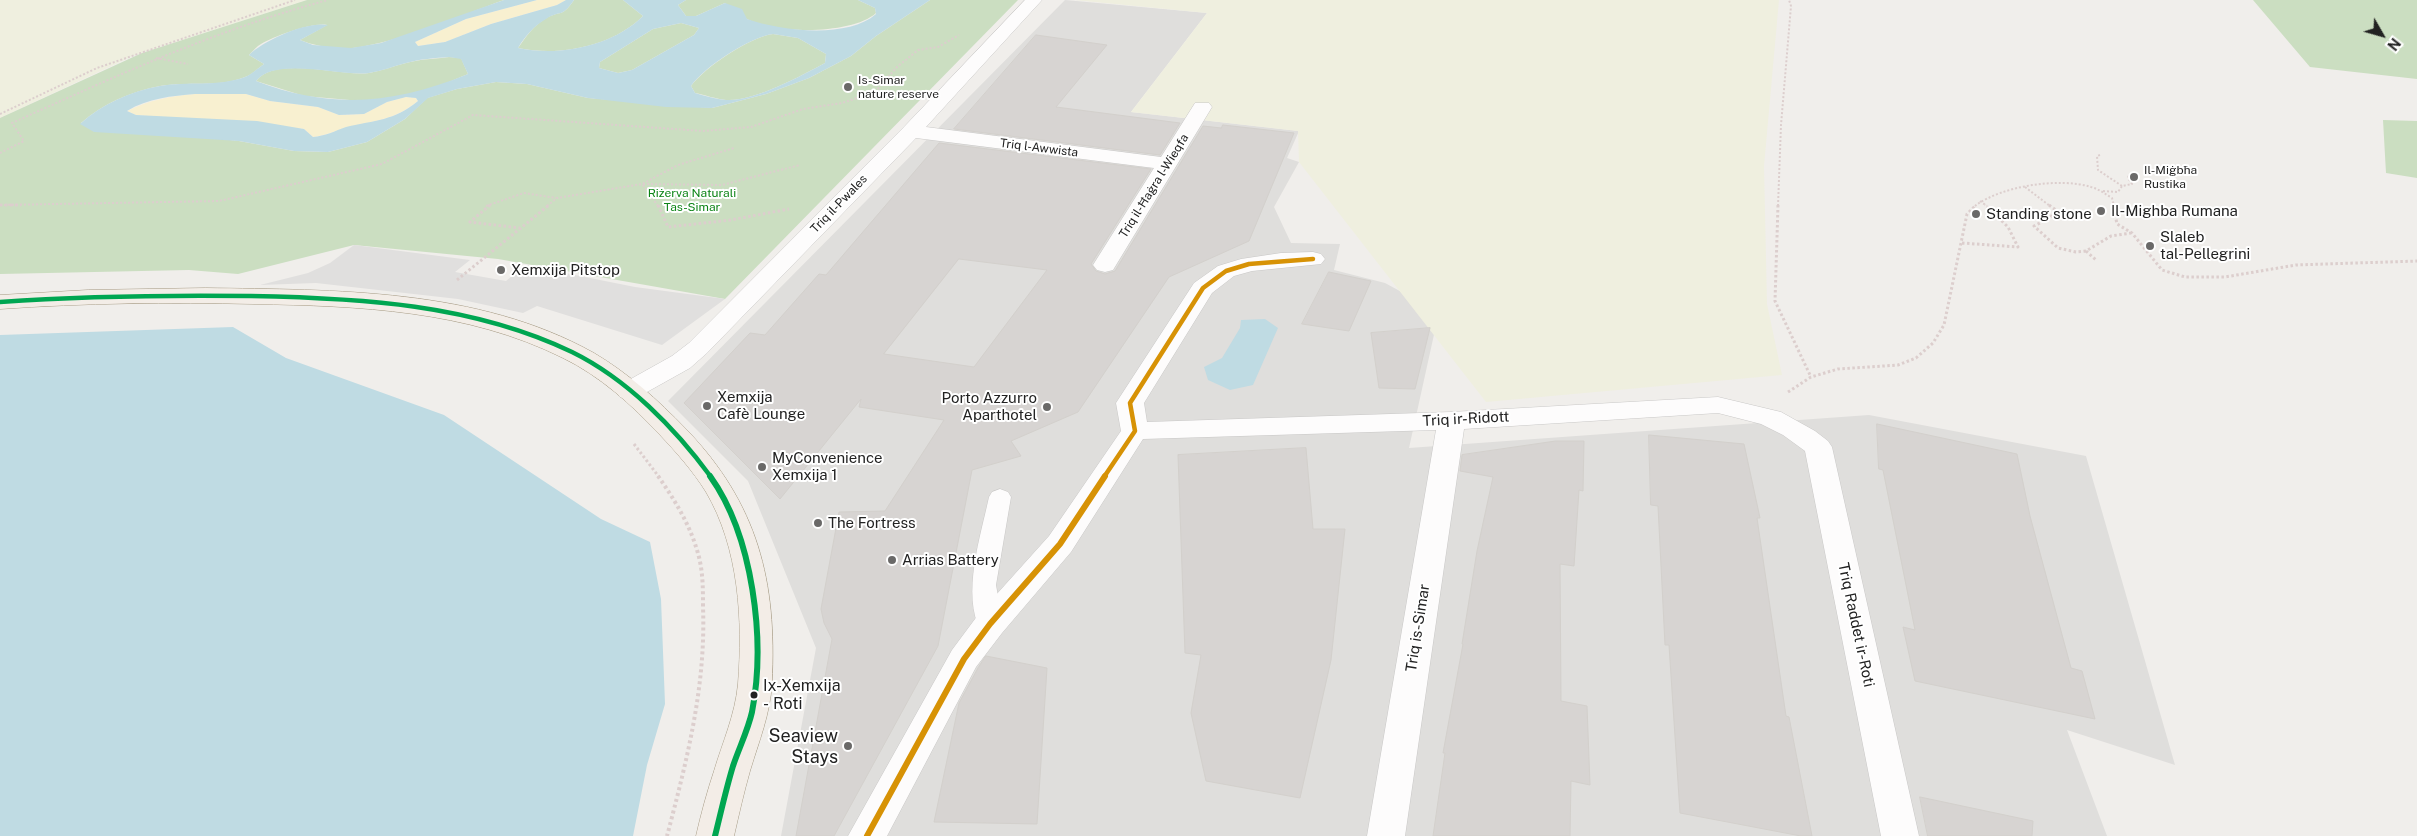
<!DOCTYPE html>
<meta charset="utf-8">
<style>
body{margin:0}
#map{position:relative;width:2417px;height:836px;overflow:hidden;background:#f0eeeb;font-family:"Public Sans",sans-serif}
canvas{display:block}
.north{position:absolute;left:2357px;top:10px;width:50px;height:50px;-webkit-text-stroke:4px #fff;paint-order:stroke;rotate:128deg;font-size:14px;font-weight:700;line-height:20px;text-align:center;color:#222}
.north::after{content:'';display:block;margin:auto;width:18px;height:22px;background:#222;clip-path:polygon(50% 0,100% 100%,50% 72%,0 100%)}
</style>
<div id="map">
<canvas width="2417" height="836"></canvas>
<div class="north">N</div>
</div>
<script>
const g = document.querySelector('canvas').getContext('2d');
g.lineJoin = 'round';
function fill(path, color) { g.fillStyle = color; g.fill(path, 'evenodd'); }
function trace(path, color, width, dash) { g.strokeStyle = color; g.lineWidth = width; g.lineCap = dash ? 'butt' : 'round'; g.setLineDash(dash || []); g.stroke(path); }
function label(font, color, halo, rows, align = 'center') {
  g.font = font + ' "Public Sans",sans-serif'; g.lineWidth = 4; g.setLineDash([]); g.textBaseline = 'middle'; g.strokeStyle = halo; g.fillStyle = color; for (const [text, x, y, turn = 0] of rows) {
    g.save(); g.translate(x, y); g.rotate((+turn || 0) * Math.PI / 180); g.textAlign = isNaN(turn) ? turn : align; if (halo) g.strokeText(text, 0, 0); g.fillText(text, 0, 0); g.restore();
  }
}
const residential = new Path2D(`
 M1065,0l142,13 -76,99 168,19 -12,27 12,4 -25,45 17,36 49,1 -6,26 51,13 37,20 15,18 -28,127 460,-33 217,41 89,309 -108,-35 40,106h-1326l35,-188 -68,-167 -80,-80z`);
const farmland = new Path2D(`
 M0,0h307l-172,55 -135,63z
 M1075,0h704l-15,166 3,138 15,71 -296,27 -187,-240 -1,-31 -167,-19 76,-99z`);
const forest = new Path2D(`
 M307,0h197c-45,16 -104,42 -151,48 -17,2 -38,-2 -53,-8l27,-15c-14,-3 -52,11 -66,19 -4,2 -8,7 -12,11l15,9c-6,4 -12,11 -19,13 -26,11 -58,4 -85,9 -28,5 -58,18 -79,37l158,18 55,10 34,1 39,-10 38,-23 22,-21 30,-9 39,-7 31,2 61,14 124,10 54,-14 43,-16 42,-22 25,-20 54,-36h88l-293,299 -227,-40 -144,-14 -116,29 -49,-4 -189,4v-156l142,-65z
 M574,0h49l20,16c-30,30 -83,41 -125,32 8,-11 15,-22 27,-29 16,-10 16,0 29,-19z
 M686,0h172l17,8 1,5c-24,22 -102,21 -129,6 -8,-4 -15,-11 -22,-16l-29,13h-10l-8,-11z
 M2253,0h164v79l-107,-12z
 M681,23l18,5 -5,7 -62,35 -14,3 -19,-5 1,-6 53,-33z
 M773,34l25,4 28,16 -1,9c-24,13 -72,39 -99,37 -10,-1 -21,-5 -31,-7l-4,-7c14,-19 59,-49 82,-52z
 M449,57l12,1 7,16 -41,17 -37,7 -29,3 -57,-5 -48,-15c20,-26 85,-4 113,-8 12,-2 25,-7 37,-10 14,-4 29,-4 43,-6z
 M2383,120l34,1v57l-31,-5z`);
const sand = new Path2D(`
 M537,0h29l-9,5 -66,19 -46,18 -27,4 -3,-4 51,-23z
 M195,94h51l24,7 48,6 21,8 25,-1 23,-12 19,-5 10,1 2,3c-25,20 -43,19 -72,27 -11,3 -22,8 -33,9l-9,-8 -168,-14 -9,-4c22,-11 44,-15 68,-17z`);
const parking = new Path2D(`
 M354,245l116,15 -15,12 51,9 19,-16 110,22 90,12 -63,46 -125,-39 -14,7 -65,-14 -142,-16 -56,2 48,-12 22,-10z`);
const water = new Path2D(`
 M504,0h33l-71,19 -51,23 3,4 27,-4 46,-18 66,-19 9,-5h8c-13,19 -13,9 -28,19 -12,7 -21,17 -28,29 41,9 95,-2 125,-32l-20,-16h63l-8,5 8,11h10l29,-13 17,6 5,10c34,12 101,20 129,-5l-1,-6 -17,-8h72l-54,36 -25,20 -42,22 -43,16 -54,14 -46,-1 -78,-9 -61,-14 -31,-2 -39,7 -29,9 -23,21 -38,23 -39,10 -34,-1 -55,-10 -145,-9 -14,-8c22,-20 51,-33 80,-38 27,-5 58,1 85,-9 6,-2 13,-9 19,-13l-15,-9c15,-15 58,-34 79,-30l-28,15 13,5 38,3 30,-5zM681,23l18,5 -5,7 -62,35 -14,3 -19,-5 1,-6 53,-33zM773,34l25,4 28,16 -1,9c-24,13 -72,39 -99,37 -10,-1 -21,-4 -31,-7l-4,-7c13,-19 59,-49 82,-52zM449,57l12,2 7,15c-74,30 -136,36 -212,7 19,-25 87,-4 113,-8 13,-2 25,-7 37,-10 14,-4 29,-5 43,-6zM195,94h51l24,7 48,6 21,8 25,-1 23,-12 19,-5 10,1 2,3c-24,20 -43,19 -72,26 -11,4 -21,9 -33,10l-9,-8 -47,-8 -121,-6 -9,-4c21,-13 45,-15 68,-17z
 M1265,319l13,9 -25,57 -23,5 -22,-10 -4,-13 18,-9 18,-30 1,-8z
 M233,327l53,31 158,57 157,104 49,23 11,57 4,105 -18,61 -14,71h-633v-501z`);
const building = new Path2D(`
 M1036,35l71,10 -51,62 124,16 -20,32 -206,-26z
 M1223,125l71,8 -45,108 -80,36 -91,135 -67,29 10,15 -49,14 -34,176 -104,190h-38l36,-197 -8,-16 -3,-14 18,-97 46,-1 59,-91 -85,-13 2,-8 -81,100 -96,-96 66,-70 15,2 54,-61 7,1 113,-132 212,26 -60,95 5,7 9,3 10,-3 88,-145 18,2zM959,259l88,11 -73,97 -90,-13z
 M1329,272l42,9 -22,50 -47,-7z
 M1430,328l-15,61 -36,-1 -8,-55z
 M1877,424l140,30 13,62 41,152 11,3 13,48 -180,-38 -12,-54 12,3 -32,-160 -4,-1z
 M1649,435l95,9 16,74h-3l29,198 3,1 23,119h-11l-121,-23 -11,-168h-4l-7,-139 -7,-1z
 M1556,441h28l-1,50 -4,-1 -5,76 -14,-2 1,137 26,5 3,79 -19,-4 -1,55h-137l12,-83h-2l20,-109h-1l15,-93 16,-74 -33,-6 2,-16z
 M1306,448l7,81h32l-14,131 -31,138 -94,-17 -15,-68 10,-58 -16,-2 -7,-198z
 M986,656l61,12 -10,156 -103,-2 25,-119 19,-35z
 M1920,797l113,24 -1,15h-104z`);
const pathFar2 = new Path2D(`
 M156,58l32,6
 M875,92l22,-25 21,-17 20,-3 21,-12
 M0,114l97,-46 198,-68
 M0,153l24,-12 -12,-18c104,-47 206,-94 316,-123
 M2100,155l-3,1 1,14 24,16
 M2025,187l25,19
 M2103,191l15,1 4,-6 10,-2 -4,-6 1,-3
 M1980,201l7,5
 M0,205l219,-4 163,-37 91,-49 230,16 48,-4 52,-18 39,-6 33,-11 29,2
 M486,206l38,-13 32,5
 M547,206l10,-8 85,-14 80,1 78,-20
 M658,206l-16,-22 36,-19 56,-17
 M1778,206l3,-81 10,-119 -2,-6
 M1975,206c26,-20 85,-29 116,-19 8,2 14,7 21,11l2,8`);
const pathFar1 = new Path2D(`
 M0,205h21
 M490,205l-20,17 50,6
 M658,205l10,22 63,-7 58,-11
 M1778,205l-3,96 36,76
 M2049,205l7,5 -6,8 -16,8 24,22 18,4 10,-1 25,-15 20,-3
 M2113,205l4,19 15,9 30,37 23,7h40l71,-12 121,-4
 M1962,243l56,4 -10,-20 -23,-22
 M2086,251l10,9
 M457,280l92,-75
 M1788,392l23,-15 27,-8 60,-4 18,-7 17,-15 11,-18 23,-111 9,-9
 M634,444l25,33`);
const path = new Path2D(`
 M658,476c16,23 31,47 39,74 6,19 6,37 6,57 3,79 -16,153 -36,229`);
const service = new Path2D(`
 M1000,489l8,3 3,5 -15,88 7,39 -4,7 -9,2 -9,-2c-20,-36 0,-96 8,-134l3,-5z`);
const minor = new Path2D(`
 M1025,0h17l-116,127 235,30 34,-54h14l3,4 -99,163 -8,2 -8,-2 -4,-5 61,-97 -238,-30 -209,215 -17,15 -52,29 -9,2 -9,-2 -4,-6 4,-6 52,-29 17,-13 215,-216z
 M1313,252l8,2 4,5 -4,5 -69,7 -18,5 -22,17 -68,110 3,19 304,-10 267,-15 63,15 34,19 13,10 4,6 87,389h-38l-76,-385 -22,-16 -22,-11 -43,-11 -254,16 -59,407h-38l69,-406 -293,9 -72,113 -69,81 -26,34 -89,169h-39l104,-186 26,-35 71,-79 72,-105 -5,-28 78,-120 24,-17 23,-7 40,-6z`);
const primary = new Path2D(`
 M206,288c129,2 272,0 388,65 34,20 64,47 92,76 72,75 91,152 86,254 -2,32 -13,58 -22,88 -6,21 -11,43 -16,65h-38c5,-22 11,-44 18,-65 9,-30 21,-56 24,-87 5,-64 1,-136 -32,-192 -13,-21 -30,-40 -46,-57 -28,-30 -60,-59 -97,-77 -96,-48 -204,-52 -309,-54 -85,-2 -169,-1 -254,5v-14l88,-5z`);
const bus1Far1 = new Path2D(`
 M0,302c84,-6 167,-7 251,-6 109,2 221,8 321,56 55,27 103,76 139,125`);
const bus1 = new Path2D(`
 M710,476c43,60 56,164 42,236 -4,18 -13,36 -19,54 -7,23 -12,46 -18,70`);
const bus2Far1 = new Path2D(`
 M1104,477l31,-46 -5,-28 73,-115 23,-17 23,-7 64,-5`);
const bus2 = new Path2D(`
 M867,836l97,-177 26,-35 70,-80 45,-68`);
const markers = [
 [848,87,5,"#6a6968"],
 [2134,177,5,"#6a6968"],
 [2101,211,5,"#6a6968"],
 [1976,214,5,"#6a6968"],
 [2150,246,5,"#6a6968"],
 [501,270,5,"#6a6968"],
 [707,406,5,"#6a6968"],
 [1047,407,5,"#6a6968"],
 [762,467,5,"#6a6968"],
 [818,523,5,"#6a6968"],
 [892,560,5,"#6a6968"],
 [754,695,4.5,"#222"],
 [848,746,5,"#6a6968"]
];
const farPoinames = [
 ["Is-Simar",858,80],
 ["nature reserve",858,94],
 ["Il-Miġbħa",2144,170],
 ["Rustika",2144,184]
];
const farStreetnames = [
 ["Triq l-Awwista",1039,148,7],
 ["Triq il-Ħaġra l-Wieqfa",1154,186,-58],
 ["Triq il-Pwales",839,204,-46]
];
const farParknames = [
 ["Riżerva Naturali",692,193],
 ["Tas-Simar",692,207]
];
const poiNames = [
 ["Il-Mighba Rumana",2111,211],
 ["Standing stone",1986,214],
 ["Slaleb",2160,237],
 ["tal-Pellegrini",2160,254],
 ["Xemxija Pitstop",511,270],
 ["Xemxija",717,397],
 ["Cafè Lounge",717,414],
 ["Porto Azzurro",1037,398,"right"],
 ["Aparthotel",1037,415,"right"],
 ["MyConvenience",772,458],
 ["Xemxija 1",772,475],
 ["The Fortress",828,523],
 ["Arrias Battery",902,560]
];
const streetNames = [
 ["Triq ir-Ridott",1466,419,-3],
 ["Triq Raddet ir-Roti",1856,625,78],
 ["Triq is-Simar",1418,628,-81]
];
const nearBusnames = [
 ["Ix-Xemxija",763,686],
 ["- Roti",763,704]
];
const nearPoinames = [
 ["Seaview",838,736],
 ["Stays",838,757]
];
fill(residential, '#dfdedc');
fill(farmland, '#efefdf');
fill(forest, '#cbdec1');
fill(sand, '#f8f0d0');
fill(parking, '#e0dfde');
fill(water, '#bfdbe3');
fill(building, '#d7d4d2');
trace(building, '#d3d0cc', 1);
trace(service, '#c9c8c7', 1);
trace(minor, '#c9c8c7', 1);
trace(primary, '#a79c86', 1);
trace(pathFar2, '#dccecd', 2, [2, 2]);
trace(pathFar1, '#dccecd', 3, [2.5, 2.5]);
trace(path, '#dccecd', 4, [3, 3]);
fill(service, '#fdfcfc');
fill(minor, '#fdfcfc');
fill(primary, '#f3ede7');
trace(bus1Far1, '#00a651', 4.5);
trace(bus1, '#00a651', 6);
trace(bus2Far1, '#d79205', 4.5);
trace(bus2, '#d79205', 6);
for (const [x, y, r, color] of markers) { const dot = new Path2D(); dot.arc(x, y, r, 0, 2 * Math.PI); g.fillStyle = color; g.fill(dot); trace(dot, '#fff', 2); }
label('12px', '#222', '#fff', farPoinames, 'left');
label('12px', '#222', '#fff', farStreetnames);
label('12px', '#0c8416', '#fff', farParknames);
label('15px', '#222', '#fff', poiNames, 'left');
label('15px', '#222', '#fff', streetNames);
label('16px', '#222', '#fff', nearBusnames, 'left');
label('18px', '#222', '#fff', nearPoinames, 'right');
</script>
